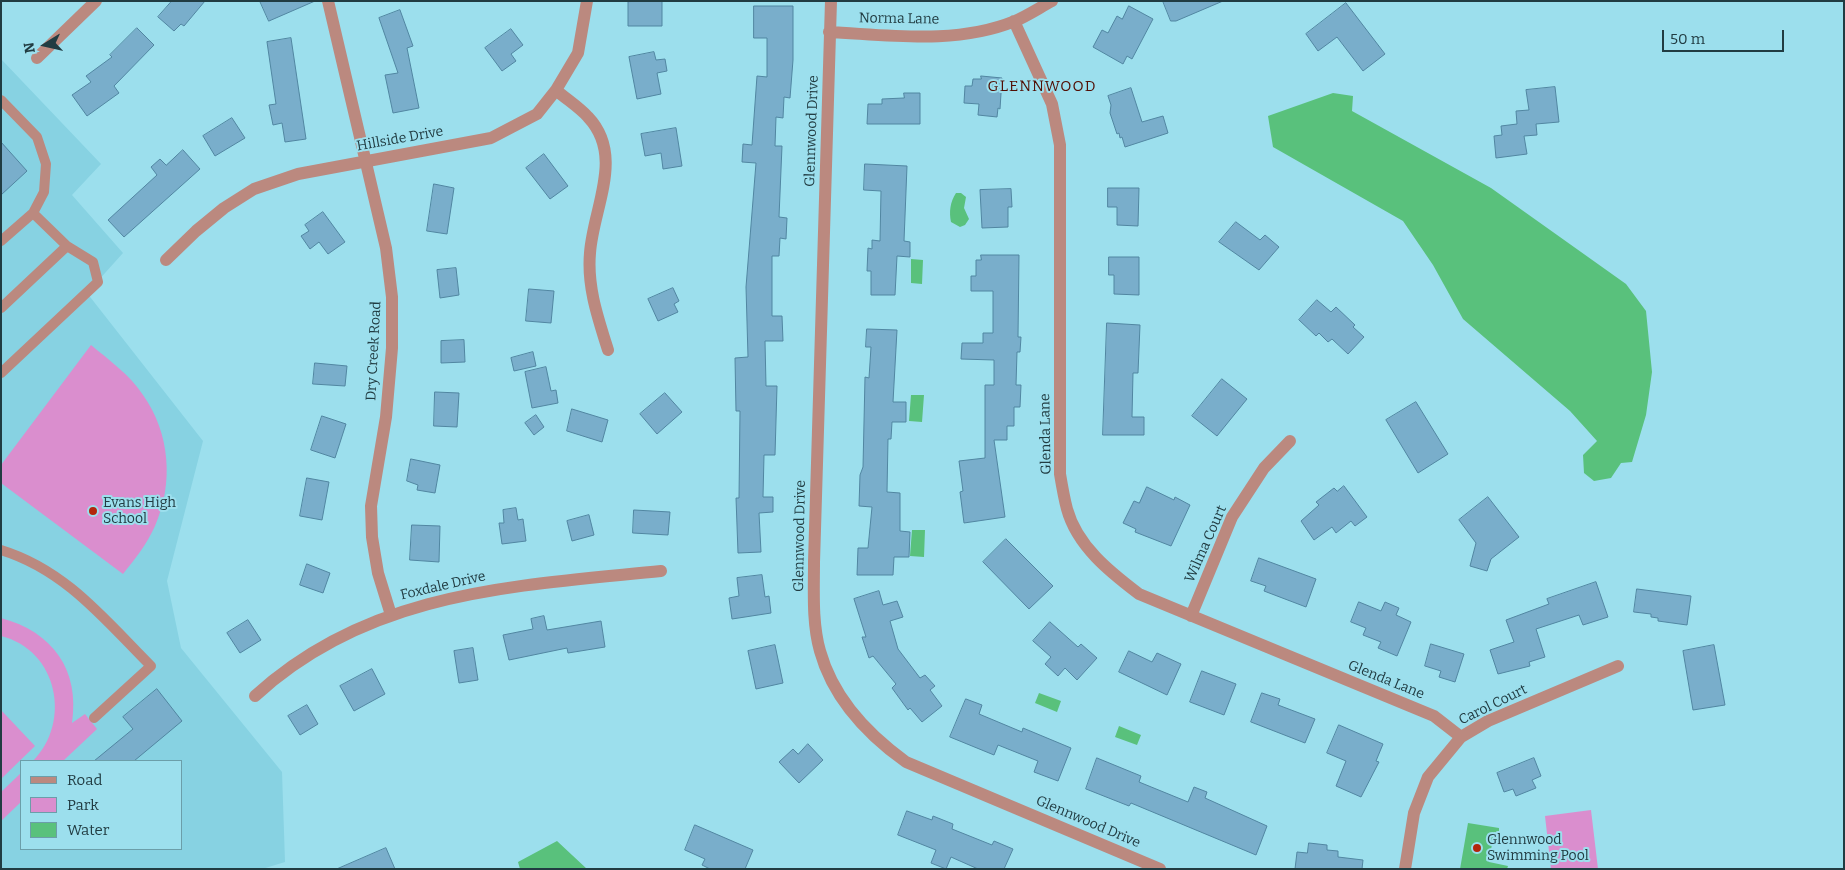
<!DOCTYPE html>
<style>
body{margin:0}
#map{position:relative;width:1845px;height:870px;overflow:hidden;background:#9cdfed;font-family:Bitter,serif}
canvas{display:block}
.frame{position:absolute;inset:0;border:2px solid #213c42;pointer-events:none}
.legend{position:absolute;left:20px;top:760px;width:162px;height:90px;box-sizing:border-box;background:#9cdfed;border:1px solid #6b9ea9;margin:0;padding:6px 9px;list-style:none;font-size:15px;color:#213c42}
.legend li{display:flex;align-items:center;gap:10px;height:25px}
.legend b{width:25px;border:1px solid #6b9ea9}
.north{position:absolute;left:20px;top:20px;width:50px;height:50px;-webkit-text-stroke:4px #9cdfed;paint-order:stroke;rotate:260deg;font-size:14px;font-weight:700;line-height:20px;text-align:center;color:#213c42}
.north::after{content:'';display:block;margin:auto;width:18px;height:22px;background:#213c42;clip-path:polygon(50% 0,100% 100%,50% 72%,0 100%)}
.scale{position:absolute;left:1662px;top:30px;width:122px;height:22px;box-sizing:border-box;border:2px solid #213c42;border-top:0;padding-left:6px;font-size:15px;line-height:18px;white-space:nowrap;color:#213c42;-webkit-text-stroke:4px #9cdfed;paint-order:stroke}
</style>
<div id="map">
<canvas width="1845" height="870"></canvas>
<div class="frame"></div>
<ul class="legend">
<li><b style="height:6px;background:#bb897f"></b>Road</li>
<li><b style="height:14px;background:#da8ece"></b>Park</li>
<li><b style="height:14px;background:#59c17c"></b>Water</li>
</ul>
<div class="north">N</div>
<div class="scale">50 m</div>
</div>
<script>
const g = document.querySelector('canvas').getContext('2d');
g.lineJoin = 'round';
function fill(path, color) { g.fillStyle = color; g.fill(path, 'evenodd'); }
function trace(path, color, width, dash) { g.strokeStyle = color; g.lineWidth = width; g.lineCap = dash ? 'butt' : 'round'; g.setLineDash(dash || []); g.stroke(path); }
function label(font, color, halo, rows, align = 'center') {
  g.font = font + ' Bitter,serif'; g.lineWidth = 4; g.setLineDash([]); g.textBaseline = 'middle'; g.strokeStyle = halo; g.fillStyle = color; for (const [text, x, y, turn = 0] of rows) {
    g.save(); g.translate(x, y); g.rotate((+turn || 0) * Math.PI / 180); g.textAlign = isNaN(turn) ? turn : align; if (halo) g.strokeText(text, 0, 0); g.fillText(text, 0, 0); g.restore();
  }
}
const built = new Path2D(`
 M1,59l100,105 -29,31 51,58 -36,40 116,148 -36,140 14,67 101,124 3,90 -23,7h-261zM21,761h160v88h-160z`);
const green = new Path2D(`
 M91,345c18,15 39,30 52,50 27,38 31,88 12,131 -8,18 -20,33 -32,48l-122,-91v-18z
 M1,618c52,14 79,52 71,105l13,-9 12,15 -34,32h-30c39,-39 25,-111 -32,-125z
 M1,710l34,36 -34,33z
 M21,773v29l-20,19v-29z
 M1591,810l7,59h-47l-6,-53z`);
const water = new Path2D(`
 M1333,93l20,3 -1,15 139,77 135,96 20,27 6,61 -6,43 -14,47 -11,1 -10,15 -17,3 -10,-8 -1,-18 14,-14 -27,-30 -107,-92 -30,-54 -30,-44 -130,-74 -5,-31z
 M956,193h5l5,4 -2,11 5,11 -4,6 -5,2 -9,-5c-2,-10 -1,-20 5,-29z
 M911,259l12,1 -1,24 -11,-1z
 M911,395h13l-2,27 -13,-1z
 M912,530h13l-1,27 -14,-1z
 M1039,693l22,8 -4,11 -22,-9z
 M1119,726l22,9 -4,10 -22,-8z
 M1468,823l31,5v5l-5,-1 -5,30 19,4 -1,3h-47z
 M557,841l30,28h-67l-2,-7z`);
const building = new Path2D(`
 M172,1h33l-21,25 -3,-2 -7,7 -16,-14z
 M260,1h55l-46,20z
 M662,1v25h-34v-24z
 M1163,1h60l-47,20h-5z
 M1346,3l39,51 -22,17 -26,-34 -19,14 -12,-17z
 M754,6h39v54l-3,38 -6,-1 -1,21 -7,-1 -1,29h7l-3,71 8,1 -1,21 -6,-1 -1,18h-7v60h10l1,25h-18l1,45h11l-2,69h-11l-1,42h10v15l-14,1 2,39 -23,1 -2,-55h3l1,-87h-4l-1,-53 13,-1 -2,-70 10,-124 -14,-1 1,-18 9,1 5,-69 10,1v-39h-13z
 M1129,6l24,13 -21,40 -5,-3 -4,8 -30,-17 9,-17 6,3 9,-17 5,3z
 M400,10l13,36 -6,2 12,60 -26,5 -8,-38 13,-2 -19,-55z
 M137,28l17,17 -40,41 5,7 -32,23 -15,-21 19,-13 -5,-6 26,-19 -2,-2z
 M511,29l12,16 -12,9 5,7 -14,10 -17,-23z
 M291,38l15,101 -21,3 -3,-19 -9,2 -4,-20 7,-1 -9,-62z
 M654,52l2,8 9,-1 2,12 -10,2 4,21 -24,5 -8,-42z
 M981,76l21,2 -2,31 -2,-1 -1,9 -19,-2 1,-11 -15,-1 1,-17h7l1,-7h8z
 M1555,87l4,35 -23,2 1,11 -13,1 3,18 -31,4 -2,-22 8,-1 -1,-9 16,-2 -1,-13 13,-1 -3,-20z
 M1131,88l11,34 21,-6 5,17 -43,14 -3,-10 -2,1 -1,-5 -2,1 -7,-21 1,-8 -3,-9z
 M904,93h16v31h-53l1,-20h14v-5l22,-1z
 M232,118l13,20 -30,18 -12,-20z
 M676,128l6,38 -19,3 -2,-16 -16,3 -4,-22z
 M1,142l26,29 -26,24z
 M183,150l17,19 -76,68 -16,-17 49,-45 -6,-8 9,-8 6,6z
 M544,154l24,32 -18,13 -24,-31z
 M865,164l42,2 -3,75 6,1v15l-13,-1 -2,39h-24v-24h-4l1,-23 4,1v-9l8,1 1,-50 -17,-1z
 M434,184l20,4 -7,46 -20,-3z
 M1108,188h31l-1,38 -21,-1v-18h-9z
 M1011,189l1,18h-4v20l-26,1 -2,-38z
 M323,212l22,30 -17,12 -9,-12 -9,7 -9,-13 8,-5 -4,-6z
 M1236,222l24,18 5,-5 14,12 -20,23 -40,-28z
 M981,255h38l-1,82h3l-1,15h-3l-1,33h5l-1,22h-6v19h-7v14h-13l11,77 -41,6 -4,-31 3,-1 -4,-30 26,-3v-73h9v-25l-33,-1 1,-16h21v-10h10v-42h-22v-15h5v-16h5z
 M1109,257h30v38l-25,-1v-19h-5z
 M456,268l3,27 -19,3 -3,-28z
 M673,288l6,13 -5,3 4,8 -20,9 -10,-22z
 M529,289l25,2 -3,32 -25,-2z
 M1317,300l14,12 5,-5 19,18 -2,2 11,10 -16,17 -16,-15 -4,3 -9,-9 -3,3 -17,-16z
 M1107,323l33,2 -2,48h-5l-1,44h12v18h-41z
 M867,329l30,1 -4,72h13v20h-14l-1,17h-3l-1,53 13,1v38l10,1 -1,25h-15l-1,18h-36l1,-27h10l4,-41 -13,-1 1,-31 3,-8 2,-90 4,1 2,-31h-5z
 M464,340l1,22 -24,1v-22z
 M533,352l3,14 -22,5 -3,-13z
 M315,363l32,3 -2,20 -32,-2z
 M546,367l5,24 5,-1 2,13 -26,5 -7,-36z
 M1222,379l25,20 -30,37 -25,-20z
 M435,392l24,1 -2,34 -23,-1z
 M665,393l17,19 -25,22 -17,-20z
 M1416,402l32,52 -30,19 -32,-53z
 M572,409l36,11 -6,22 -35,-11z
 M536,415l8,12 -10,8 -9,-12z
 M322,416l24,8 -11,34 -24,-8z
 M411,459l29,6 -5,28 -18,-3 1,-5 -11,-4z
 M307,478l22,4 -7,38 -22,-4z
 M1344,486l23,31 -12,9 -4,-5 -15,12 -4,-6 -18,13 -13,-19 18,-16 -3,-3 18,-14 3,3z
 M1147,487l27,13 1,-3 15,8 -19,41 -36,-14 1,-3 -13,-6 11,-22 5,2z
 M1488,497l31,40 -28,22 -4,12 -17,-5 6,-23 -17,-23z
 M516,508l2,12 5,-1 3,22 -24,3 -3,-21h5l-1,-13z
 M634,510l36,2 -2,23 -35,-2z
 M589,515l5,20 -22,6 -5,-20z
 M412,525l28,1 -1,36 -29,-2z
 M1006,539l47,47 -24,23 -46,-47z
 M1259,558l57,21 -10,28 -42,-16 2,-5 -15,-5z
 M307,564l23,9 -7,20 -23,-8z
 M762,575l3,22 4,-1 2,17 -39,6 -3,-21 10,-2 -2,-18z
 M1596,582l12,35 -25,8 -4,-10 -43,14 9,28 -16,5 1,4 -32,8 -8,-24 24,-8 -8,-22 43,-16 -2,-5z
 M1637,589l54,7 -4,29 -29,-4v-3l-7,-1v-3l-17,-2z
 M879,591l4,14 14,-4 6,16 -13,4 8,28 22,29 5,-3 10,11 -5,4 12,16 -20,16 -12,-14 -2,2 -16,-22 4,-4 -23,-28 -4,2 -7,-21h4l-12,-38z
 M1359,602l22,9 4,-9 14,6 -3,7 15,7 -14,34 -19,-8 3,-6 -18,-7 3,-7 -15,-6z
 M544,616l3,14 54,-9 4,26 -37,6 -1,-5 -58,12 -6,-25 30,-6 -2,-10z
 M248,620l13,20 -21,13 -13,-20z
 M1050,622l28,25 3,-3 16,14 -20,22 -12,-12 -7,8 -13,-12 6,-7 -18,-16z
 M1431,644l33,10 -9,28 -16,-5 2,-6 -16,-5z
 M775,645l8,38 -27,6 -8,-38z
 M1714,645l11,60 -32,5 -10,-59z
 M473,648l5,32 -19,3 -5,-32z
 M1129,651l23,11 5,-9 24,11 -14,31 -48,-23z
 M372,669l13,25 -31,17 -14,-25z
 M1202,671l34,13 -12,31 -34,-13z
 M157,689l25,32 -48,40h-40l39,-32 -10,-12z
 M1262,693l18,6 -2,6 37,14 -10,24 -54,-21z
 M966,699l16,6 -3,9 43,18 1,-4 48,20 -13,33 -24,-9 4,-11 -40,-16 -4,10 -44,-18z
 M307,705l11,19 -18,11 -12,-19z
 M1339,725l44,19 -7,17 3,1 -18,35 -25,-11 10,-25 -19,-8z
 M808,744l15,16 -24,23 -20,-21 14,-13 5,5z
 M1097,758l44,18 -2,6 49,20 6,-15 13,5 -2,6 62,28 -11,29 -125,-52 -2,3 -43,-17z
 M1534,758l7,18 -9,4 4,8 -20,8 -3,-7 -9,3 -7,-19z
 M907,811l25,9 1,-4 20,8 -1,5 40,16 2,-4 19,8 -9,20h-26l-27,-12 -5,12 -15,-6 5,-13 -38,-15z
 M695,825l58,25 -8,19h-35l-8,-4 3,-6 -20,-9z
 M1309,843l18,2v5l11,1v6l25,3 -1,9h-67l2,-17 10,1z
 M386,848l9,21h-58z`);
const lane = new Path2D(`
 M1,100l36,37 9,27 -2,28 -11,21 -32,28
 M1,308l66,-62 -34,-33
 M1,373l97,-91 -5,-20 -26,-16
 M1,550c65,20 104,70 150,116l-57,52`);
const street = new Path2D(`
 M328,1l58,247 6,49v51l-6,69 -15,89 1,31 6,36 13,42
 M831,1l-17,561c0,29 -2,61 6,89 13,47 47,83 86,111l254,107
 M1014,21l38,83 8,41v329c2,12 4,24 7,35 10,37 43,63 72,85l295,122 27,21
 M829,32c61,3 127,13 186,-11 12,-5 24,-13 37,-20
 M37,58l59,-57
 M556,90c10,9 23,17 32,27 37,39 5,91 2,136 -3,34 8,65 18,97
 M166,260l30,-29 28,-23 30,-19 44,-15 193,-36 46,-24 19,-24 22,-37 9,-52
 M1191,616l41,-99 32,-49 26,-27
 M255,696c114,-105 259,-110 406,-125
 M1405,869l9,-56 14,-36 33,-40 27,-16 130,-55`);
const markers = [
 [93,511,5,"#b3260c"],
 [1477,848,5,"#b3260c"]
];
const streetNames = [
 ["Norma Lane",899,19,1],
 ["Glennwood Drive",812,131,-88],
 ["Hillside Drive",400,139,-10],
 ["Dry Creek Road",374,351,-87],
 ["Glenda Lane",1046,434,-91],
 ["Glennwood Drive",800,536,-89],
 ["Wilma Court",1206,544,-66],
 ["Foxdale Drive",443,586,-13],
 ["Glenda Lane",1386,680,22],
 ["Carol Court",1493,705,-26],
 ["Glennwood Drive",1088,822,23]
];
const poiNames = [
 ["Evans High",103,503],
 ["School",103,519],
 ["Glennwood",1487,840],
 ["Swimming Pool",1487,856]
];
const neighbourhoodNames = [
 ["GLENNWOOD",1042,87]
];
fill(built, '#87d2e2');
fill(green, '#da8ece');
fill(water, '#59c17c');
fill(building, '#79aecb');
trace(building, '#5186a1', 1);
trace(lane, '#bb897f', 10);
trace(street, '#bb897f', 12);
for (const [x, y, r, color] of markers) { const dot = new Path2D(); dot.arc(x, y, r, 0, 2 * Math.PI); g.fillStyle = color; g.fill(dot); trace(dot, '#9cdfed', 2); }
label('14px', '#213c42', '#9cdfed', streetNames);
label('14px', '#213c42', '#9cdfed', poiNames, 'left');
g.letterSpacing = '1px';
label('15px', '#510e04', '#9cdfed', neighbourhoodNames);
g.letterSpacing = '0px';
</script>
